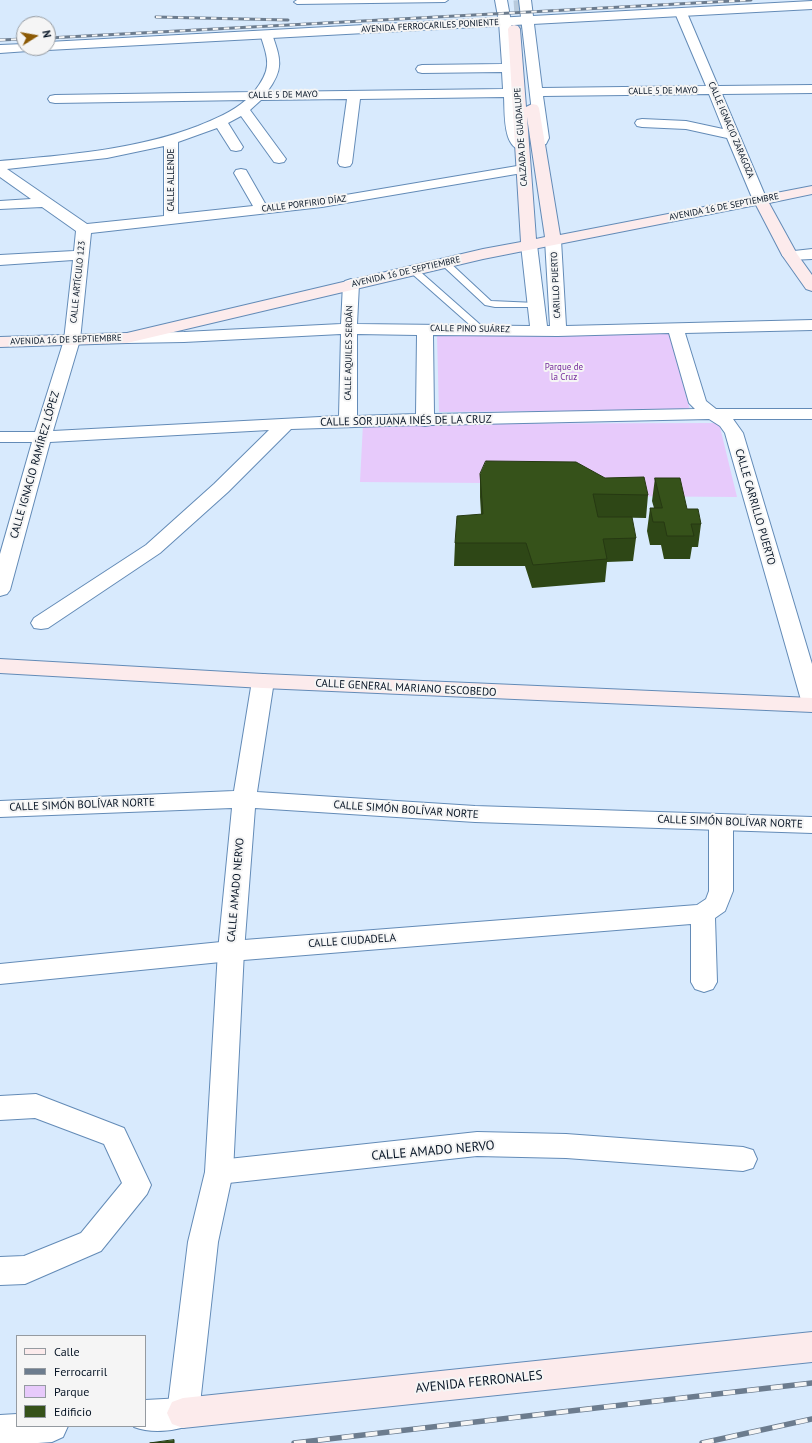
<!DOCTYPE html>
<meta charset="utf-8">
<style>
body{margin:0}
#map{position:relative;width:812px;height:1443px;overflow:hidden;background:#d8eafd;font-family:"PT Sans",sans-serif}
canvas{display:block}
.legend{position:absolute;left:16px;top:1335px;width:130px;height:92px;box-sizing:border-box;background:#f5f5f5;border:1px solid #959ba1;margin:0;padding:5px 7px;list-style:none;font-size:12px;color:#051324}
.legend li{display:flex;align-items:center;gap:8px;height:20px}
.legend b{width:20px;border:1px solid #959ba1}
.north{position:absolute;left:16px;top:16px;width:40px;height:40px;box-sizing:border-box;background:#f5f5f5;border:1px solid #959ba1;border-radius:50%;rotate:79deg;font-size:11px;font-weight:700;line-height:16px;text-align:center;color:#051324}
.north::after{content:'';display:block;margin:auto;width:14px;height:18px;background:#8c5a05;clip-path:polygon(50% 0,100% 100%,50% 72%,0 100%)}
</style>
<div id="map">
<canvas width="812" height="1443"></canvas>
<ul class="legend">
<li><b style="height:5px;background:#fcebec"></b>Calle</li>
<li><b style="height:5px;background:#6c7c8e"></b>Ferrocarril</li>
<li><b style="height:11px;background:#e7cafb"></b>Parque</li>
<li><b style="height:11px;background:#36521a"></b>Edificio</li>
</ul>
<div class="north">N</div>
</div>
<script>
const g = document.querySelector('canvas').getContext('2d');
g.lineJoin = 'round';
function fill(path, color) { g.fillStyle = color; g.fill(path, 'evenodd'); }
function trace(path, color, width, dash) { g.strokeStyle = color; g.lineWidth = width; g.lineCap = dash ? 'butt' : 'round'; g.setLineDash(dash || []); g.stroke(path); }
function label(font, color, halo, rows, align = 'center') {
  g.font = font + ' "PT Sans",sans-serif'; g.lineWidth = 4; g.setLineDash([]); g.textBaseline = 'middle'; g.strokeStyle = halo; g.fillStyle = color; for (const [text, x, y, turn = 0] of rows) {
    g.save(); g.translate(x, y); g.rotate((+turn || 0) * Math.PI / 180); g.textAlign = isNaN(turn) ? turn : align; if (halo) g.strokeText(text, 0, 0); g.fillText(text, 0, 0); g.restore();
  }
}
const green = new Path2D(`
 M669,333l21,77 -251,2 -2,-76z
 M719,423l18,74 -137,-1 -115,-13 -125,-1 3,-58z`);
const secondaryTunnel = new Path2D(`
 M520,0l2,29`);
const service = new Path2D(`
 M315,0h133l-3,2 -148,2 -3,-2 3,-2z
 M442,261h6l43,40 45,2 4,2 -4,2h-41l-10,-2 -43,-40z
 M410,268h6l68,60 1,2 -1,2h-6l-68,-60z`);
const minor = new Path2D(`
 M495,0h12l4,22 9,113 9,11 -2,3c-25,6 -22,-37 -23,-52l-144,2 -8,64 -2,3 -5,1 -5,-1 -2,-3 9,-64 -86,1 -11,10 36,49 -2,3 -5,1 -5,-1 -33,-46 -13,7 15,24 -2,3 -5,1 -5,-1 -14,-22 -39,14v72l75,-8 -19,-33 2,-3 5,-1 5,1 20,35 56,-6 201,-34 5,1 2,3 -2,3 -206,35 -231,26 -11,107 -27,91 286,-15 2,-82 -157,8 -57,1 -6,-1 -2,-4 2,-4 6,-1 57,-1 157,-8 2,-40 2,-3 6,-2 6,2 2,3 -2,40 173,2 -9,-81 3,-3 5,-2 5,2 3,3 10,81h3l-5,-86 3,-3 5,-2 5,2 3,3 5,86 246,-6v10l-127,3 21,68 10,8h96v10h-79l10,14 69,231v43l-8,-2 -3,-5 -76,-267 -5,-7 -11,-7 -278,6 -6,1 -6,-1 -128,4 -63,63 -68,61 -112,75 -7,1 -7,-1 -3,-5 3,-5 112,-73 68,-61 55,-54 -219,12 -40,148 -3,4 -7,2v-42l32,-112h-32v-10h35l29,-92 9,-80 -73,5v-10l74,-4 2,-20 -34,-24 -42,2v-8l31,-2 -31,-22v-16c67,-6 135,-11 198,-35 17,-7 34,-14 48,-26l-191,3 -5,-1 -2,-3 2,-3 5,-1 199,-3c18,-23 15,-31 6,-58l2,-3h8l2,3c9,26 12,35 -5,58l236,-3 -1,-17 -80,1 -4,-1 -2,-3 2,-3 4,-1 80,-1 -3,-42zM164,146v70l-77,8 -80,-55 100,-11zM669,333l20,70 6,6 -261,5 -1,-79 125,1zM357,334l60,1 -1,79 -59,2z
 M519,0h12l11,88 164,-2 -31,-73 2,-3h8l2,3 31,73 94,-1v8l-90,1 45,106 -2,3 -5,1 -5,-1 -2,-3 -26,-62 -41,-9 -44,-2 -5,-1 -2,-3 2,-3 5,-1 44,2 37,8 -14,-35 -166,2 6,42 -3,6 -5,1 -5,-1 -2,-3 1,-3z
 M812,249v10l-22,1 -5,-2 -3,-3 3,-3z
 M721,814l8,2 4,6v69l-8,20 -10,7 2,64 -4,7 -9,3 -9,-3 -4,-7v-58l-460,37 -231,23v-20l231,-23 466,-36 9,-6 3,-8v-69l4,-6z
 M36,1094l88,34 27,57 -4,9 -46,57 -76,33 -25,1v-28l24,-1 57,-23 41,-50 -18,-39 -69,-26 -35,2v-24z
 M477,1132l89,2 177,13 10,3 4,9 -4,9 -10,3 -177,-13 -89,-2 -258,28 -10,-3 -4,-9 4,-9 10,-3z
 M183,1398l11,4 5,11 -5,11c-18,7 -42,10 -60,3l11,-1v-26z
 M17,1414v12h51l-5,11 -11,5 -14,1h-38v-28z`);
const tertiary = new Path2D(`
 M812,1v8l-764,41 -5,-2h5v-6z
 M24,44v4h6l-2,3 -28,2v-8z
 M263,674l8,2 3,5 -17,111 218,14 337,11v16l-337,-11 -220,-14 -11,143 -11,221 -15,70 -19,171 -5,11 -11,4 -11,-4 -5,-11 21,-171 17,-70 13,-221 14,-143 -232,9v-16l234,-10 18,-110 3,-5z`);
const secondary = new Path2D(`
 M514,25l4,1 2,3 6,78 6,-3 5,1 2,3 21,127 252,-49v8l-43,9 28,51 15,21v16l-6,-2 -24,-34 -26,-50 -273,54 -356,84 -127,4v-10l127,-4 356,-84 38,-7 -13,-213 2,-3zM527,117l18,120 -9,2z
 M0,659l263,15 549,24v14l-549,-24 -263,-15z
 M812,1332v30l-629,66 -11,-4 -5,-11 5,-11 11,-4z`);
const railFar1 = new Path2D(`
 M156,17l132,3
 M48,38l703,-38
 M0,40l24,-1`);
const rail = new Path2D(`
 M294,1443l518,-60
 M702,1443l110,-24`);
const wall = new Path2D(`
 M480,474l125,4 43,17 -2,23 -48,-1 38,21 -3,23 -26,1 -2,20 -73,6 -7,-22h-71l1,-23 26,-29 -1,-17z
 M655,478l46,46 -3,23h-6l-2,12h-26l-3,-14h-11l-3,-14 3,-23h4l-2,-7z`);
const building = new Path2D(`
 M486,461l90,1 29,16 39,-1 4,18 -55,-1 5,23h34l4,21 -33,1 4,20 -74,6 -7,-22h-71l2,-27 26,-2 -3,-40z
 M655,478h25l7,31h11l3,15h-10l3,12h-27l-3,-14h-11l-3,-14h12z
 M174,1440v3h-24z`);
const farStreetnames = [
 ["AVENIDA FERROCARILES PONIENTE",430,26,-3],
 ["CALLE 5 DE MAYO",663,91,-1],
 ["CALLE 5 DE MAYO",283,95,-1],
 ["CALLE IGNACIO ZARAGOZA",731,130,67],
 ["CALZADA DE GUADALUPE",521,137,-94],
 ["CALLE ALLENDE",171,180,-90],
 ["CALLE PORFIRIO DÍAZ",304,204,-7],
 ["AVENIDA 16 DE SEPTIEMBRE",724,207,-11],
 ["AVENIDA 16 DE SEPTIEMBRE",406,272,-13],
 ["CALLE ARTÍCULO 123",78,282,-84],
 ["CARILLO PUERTO",556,285,-93],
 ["CALLE PINO SUÁREZ",470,329,1],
 ["AVENIDA 16 DE SEPTIEMBRE",66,340,-2],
 ["CALLE AQUILES SERDÁN",349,353,-89]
];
const farParknames = [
 ["Parque de",564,367],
 ["la Cruz",564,377]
];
const streetNames = [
 ["CALLE SOR JUANA INÉS DE LA CRUZ",406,421,-1],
 ["CALLE IGNACIO RAMÍREZ LÓPEZ",35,465,-74],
 ["CALLE CARRILLO PUERTO",755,507,74],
 ["CALLE GENERAL MARIANO ESCOBEDO",406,688,3],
 ["CALLE SIMÓN BOLÍVAR NORTE",82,805,-2],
 ["CALLE SIMÓN BOLÍVAR NORTE",406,810,4],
 ["CALLE SIMÓN BOLÍVAR NORTE",730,822,2],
 ["CALLE AMADO NERVO",236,890,-85],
 ["CALLE CIUDADELA",352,941,-4]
];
const nearStreetnames = [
 ["CALLE AMADO NERVO",433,1151,-5],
 ["AVENIDA FERRONALES",479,1382,-6]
];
fill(green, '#e7cafb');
trace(secondaryTunnel, '#b8cadc', 13, [13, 6]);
trace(service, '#638bb7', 2);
trace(minor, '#638bb7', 2);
trace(tertiary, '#638bb7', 2);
trace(secondary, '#638bb7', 2);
fill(service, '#fff');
fill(minor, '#fff');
fill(tertiary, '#fff');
fill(secondary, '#fcebec');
trace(railFar1, '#6c7c8e', 3);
trace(rail, '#6c7c8e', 5.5);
trace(railFar1, '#f5f5f5', 2, [5.5]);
trace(rail, '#f5f5f5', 4, [12]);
fill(wall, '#2e4716');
fill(building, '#36521a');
trace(building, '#263912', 1);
label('9px', '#051324', '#f5f5f5', farStreetnames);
label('9px', '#752b9b', '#f5f5f5', farParknames);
label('11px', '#051324', '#f5f5f5', streetNames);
label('13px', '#051324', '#f5f5f5', nearStreetnames);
</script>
